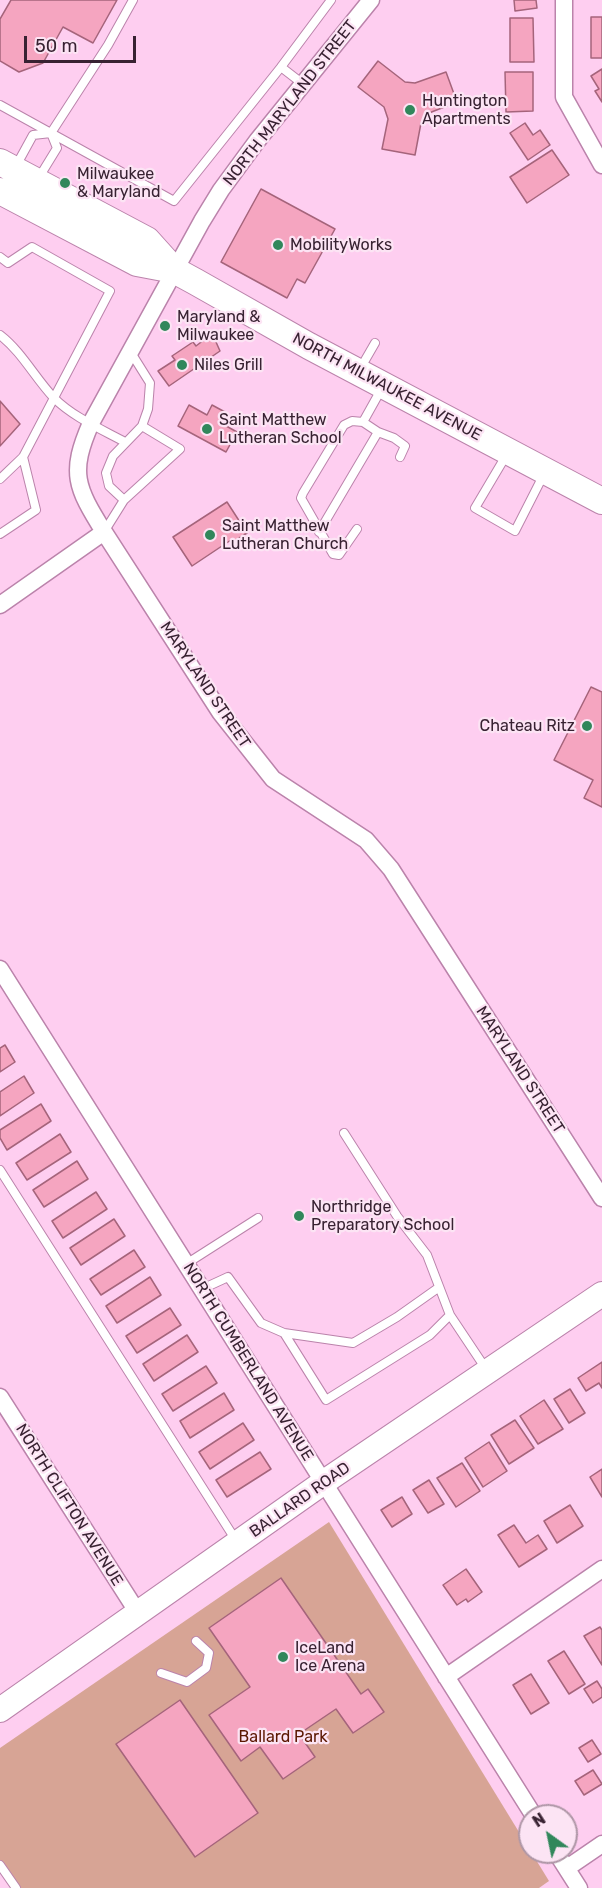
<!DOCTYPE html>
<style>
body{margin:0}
#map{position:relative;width:602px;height:1888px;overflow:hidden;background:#fecef0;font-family:Rubik,sans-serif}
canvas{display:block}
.north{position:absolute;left:518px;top:1804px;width:60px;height:60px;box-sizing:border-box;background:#fce4f4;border:2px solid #ae96a6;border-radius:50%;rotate:327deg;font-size:16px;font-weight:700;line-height:24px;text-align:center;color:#382232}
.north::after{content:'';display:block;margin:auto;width:21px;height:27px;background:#31875b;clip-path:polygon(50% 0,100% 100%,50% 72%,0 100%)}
.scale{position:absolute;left:24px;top:36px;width:112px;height:27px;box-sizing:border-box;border:3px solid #382232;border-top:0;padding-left:8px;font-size:18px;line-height:21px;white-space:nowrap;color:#382232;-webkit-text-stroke:4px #fce4f4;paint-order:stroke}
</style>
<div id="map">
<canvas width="602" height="1888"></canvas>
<div class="north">N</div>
<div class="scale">50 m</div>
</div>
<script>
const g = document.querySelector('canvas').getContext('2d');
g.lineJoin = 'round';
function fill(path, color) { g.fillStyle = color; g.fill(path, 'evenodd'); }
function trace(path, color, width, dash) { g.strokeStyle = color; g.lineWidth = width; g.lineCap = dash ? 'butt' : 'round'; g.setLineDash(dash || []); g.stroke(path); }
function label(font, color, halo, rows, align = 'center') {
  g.font = font + ' Rubik,sans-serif'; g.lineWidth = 4.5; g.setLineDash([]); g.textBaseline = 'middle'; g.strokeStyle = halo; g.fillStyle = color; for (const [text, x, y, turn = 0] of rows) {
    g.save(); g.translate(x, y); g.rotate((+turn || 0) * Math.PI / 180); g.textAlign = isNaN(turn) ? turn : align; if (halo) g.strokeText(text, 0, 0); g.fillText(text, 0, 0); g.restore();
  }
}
const green = new Path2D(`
 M329,1522l220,359 -10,7h-525l-14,-20v-120z`);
const building = new Path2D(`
 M11,0h106l-24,43 -30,-16 -20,36 -24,9 -19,-11v-42z
 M514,0h22l1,8 -22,3z
 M591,17h11v41h-11z
 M510,18h23l1,44h-24z
 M378,61l27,21 10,1 31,-11 11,30 -28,11 -8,10 -6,32 -33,-6 6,-30 -4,-12 -26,-20z
 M602,69v33l-7,-11 4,-2 -8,-13z
 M505,72h28v39l-27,1z
 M525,123l8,12 7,-5 10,15 -22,15 -18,-27z
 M552,150l17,25 -42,28 -17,-26z
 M261,189l74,40 -30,54 -8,-4 -10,19 -66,-36z
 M209,336l7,6 4,9 -51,35 -11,-15 17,-11 -3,-4 21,-14 3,4z
 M0,401l20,23 -20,22z
 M189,405l18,10 5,-10 13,7 -6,10 18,10 -11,20 -48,-26z
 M227,502l20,31 -14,9 -2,-2 -39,26 -19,-29z
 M591,687l11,5v115l-18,-9 9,-18 -39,-20z
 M5,1045l10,17 -15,10v-24z
 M24,1076l10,17 -34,23v-24z
 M41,1104l10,17 -44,29 -7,-12v-8z
 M60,1134l11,18 -44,28 -11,-17z
 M77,1161l11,18 -44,28 -11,-17z
 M96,1192l11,17 -44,29 -11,-17z
 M114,1219l11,17 -44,29 -11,-17z
 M134,1250l11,17 -44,28 -11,-16z
 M150,1277l11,18 -44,28 -11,-17z
 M170,1308l11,17 -44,28 -11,-17z
 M187,1335l11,17 -44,29 -11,-17z
 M602,1362v26l-3,-5 -13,8 -8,-13z
 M206,1366l11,17 -44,28 -11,-17z
 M570,1389l15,24 -16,10 -15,-24z
 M224,1393l10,17 -44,28 -10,-17z
 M544,1400l19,29 -25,15 -18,-28z
 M515,1420l19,28 -25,16 -18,-29z
 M243,1423l11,17 -44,29 -11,-17z
 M489,1442l18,29 -24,16 -18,-29z
 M260,1452l11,17 -44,28 -11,-17z
 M462,1463l18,28 -24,16 -19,-29z
 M602,1469v28l-12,-20z
 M429,1480l15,24 -16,9 -15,-23z
 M402,1497l10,17 -20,13 -11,-17z
 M570,1505l13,21 -26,17 -13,-22z
 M514,1525l12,18 12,-8 9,14 -28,18 -21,-32z
 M466,1569l16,23 -14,10 -2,-3 -9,6 -14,-20z
 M281,1578l80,116 7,-5 16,23 -31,21 -17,-24 -37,25 16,23 -32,22 -23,-32 -19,14 -32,-46 41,-28 -41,-59z
 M600,1627l2,3v35l-18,-29z
 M564,1651l21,33 -16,10 -21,-33z
 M531,1674l18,29 -18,11 -18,-29z
 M597,1681l5,8v8l-9,6 -9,-14z
 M180,1700l78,113 -63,44 -79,-113z
 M592,1740l9,14 -13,8 -9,-14z
 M593,1770l9,14 -18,11 -9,-14z`);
const lane = new Path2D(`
 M281,67l22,17
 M0,105l174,96 107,-134 50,-67
 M16,166l17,-31 18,-2 57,-88 25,-45
 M38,179l19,-31 -6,-15
 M0,257l8,6 24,-16 78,44 -87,166 -23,22
 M0,335c22,17 35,43 54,63 19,19 47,31 71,44
 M360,369l15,-26
 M363,422l19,-34
 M507,454l-32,54 40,23 29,-57
 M124,500l-15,-14 -3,-13 7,-17 29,-30 6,-17 2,-26 -20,-32
 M357,529l-18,26 -6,-1 -32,-56 2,-5 41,-68 8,-4 11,1 15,10 16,6 11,8 -5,11
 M104,532l20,-32 56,-51 -38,-23
 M319,532l59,-100
 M0,534l36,-24 -13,-53
 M344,1133l53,83 30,39 23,60 36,54
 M0,1170l237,372
 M186,1264l72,-46
 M202,1289l26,-12 33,46 23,10 69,10 44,-26 41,-29
 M284,1333l42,67 104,-65 20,-20
 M161,1673l26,9 19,-14 3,-15 -13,-12
 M0,1865l16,23`);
const street = new Path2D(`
 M371,0l-114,141 -36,49 -19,31 -111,202c-22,50 -15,64 13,109l116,180 53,67 93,61 25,29 211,329
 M564,0v97l38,68
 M0,605l104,-73
 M0,969l534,847
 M0,1397l138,216
 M446,1677l156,-108
 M556,1852l23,36
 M567,1868l35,-24`);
const secondary = new Path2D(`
 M0,1710l324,-228 278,-188`);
const primary = new Path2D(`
 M0,162l147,78 27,30 22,12 113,64 293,155
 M0,191l137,72 37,7`);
const markers = [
 [410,110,6,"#31875b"],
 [65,183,6,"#31875b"],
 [278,245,6,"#31875b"],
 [165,326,6,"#31875b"],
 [182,365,6,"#31875b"],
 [207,429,6,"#31875b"],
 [210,535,6,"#31875b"],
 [587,726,6,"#31875b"],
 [299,1216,6,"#31875b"],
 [283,1657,6,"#31875b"]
];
const poiNames = [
 ["Huntington",422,101],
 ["Apartments",422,119],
 ["Milwaukee",77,174],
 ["& Maryland",77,192],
 ["MobilityWorks",290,245],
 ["Maryland &",177,317],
 ["Milwaukee",177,335],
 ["Niles Grill",194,365],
 ["Saint Matthew",219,420],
 ["Lutheran School",219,438],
 ["Saint Matthew",222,526],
 ["Lutheran Church",222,544],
 ["Chateau Ritz",575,726,"right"],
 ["Northridge",311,1207],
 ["Preparatory School",311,1225],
 ["IceLand",295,1648],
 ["Ice Arena",295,1666]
];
const streetNames = [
 ["NORTH MARYLAND STREET",290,103,-52],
 ["NORTH MILWAUKEE AVENUE",387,387,28],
 ["MARYLAND STREET",205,685,56],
 ["MARYLAND STREET",520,1070,57],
 ["NORTH CUMBERLAND AVENUE",248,1362,58],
 ["BALLARD ROAD",300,1500,-35],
 ["NORTH CLIFTON AVENUE",69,1505,58]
];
const parkNames = [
 ["Ballard Park",283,1737]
];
fill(green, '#d7a495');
fill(building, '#f5a5c0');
trace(building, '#a5647b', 1.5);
trace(lane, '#bb83ab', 10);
trace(street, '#bb83ab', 19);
trace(secondary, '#bb83ab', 26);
trace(primary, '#bb83ab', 28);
trace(lane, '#fff', 8);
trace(street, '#fff', 16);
trace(secondary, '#fff', 24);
trace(primary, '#fff', 26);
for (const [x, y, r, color] of markers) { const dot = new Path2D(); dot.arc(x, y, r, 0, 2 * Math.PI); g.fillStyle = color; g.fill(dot); trace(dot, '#fce4f4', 2); }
label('16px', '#382232', '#fce4f4', poiNames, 'left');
label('16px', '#382232', '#fce4f4', streetNames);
label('16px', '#5b1701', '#fce4f4', parkNames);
</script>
